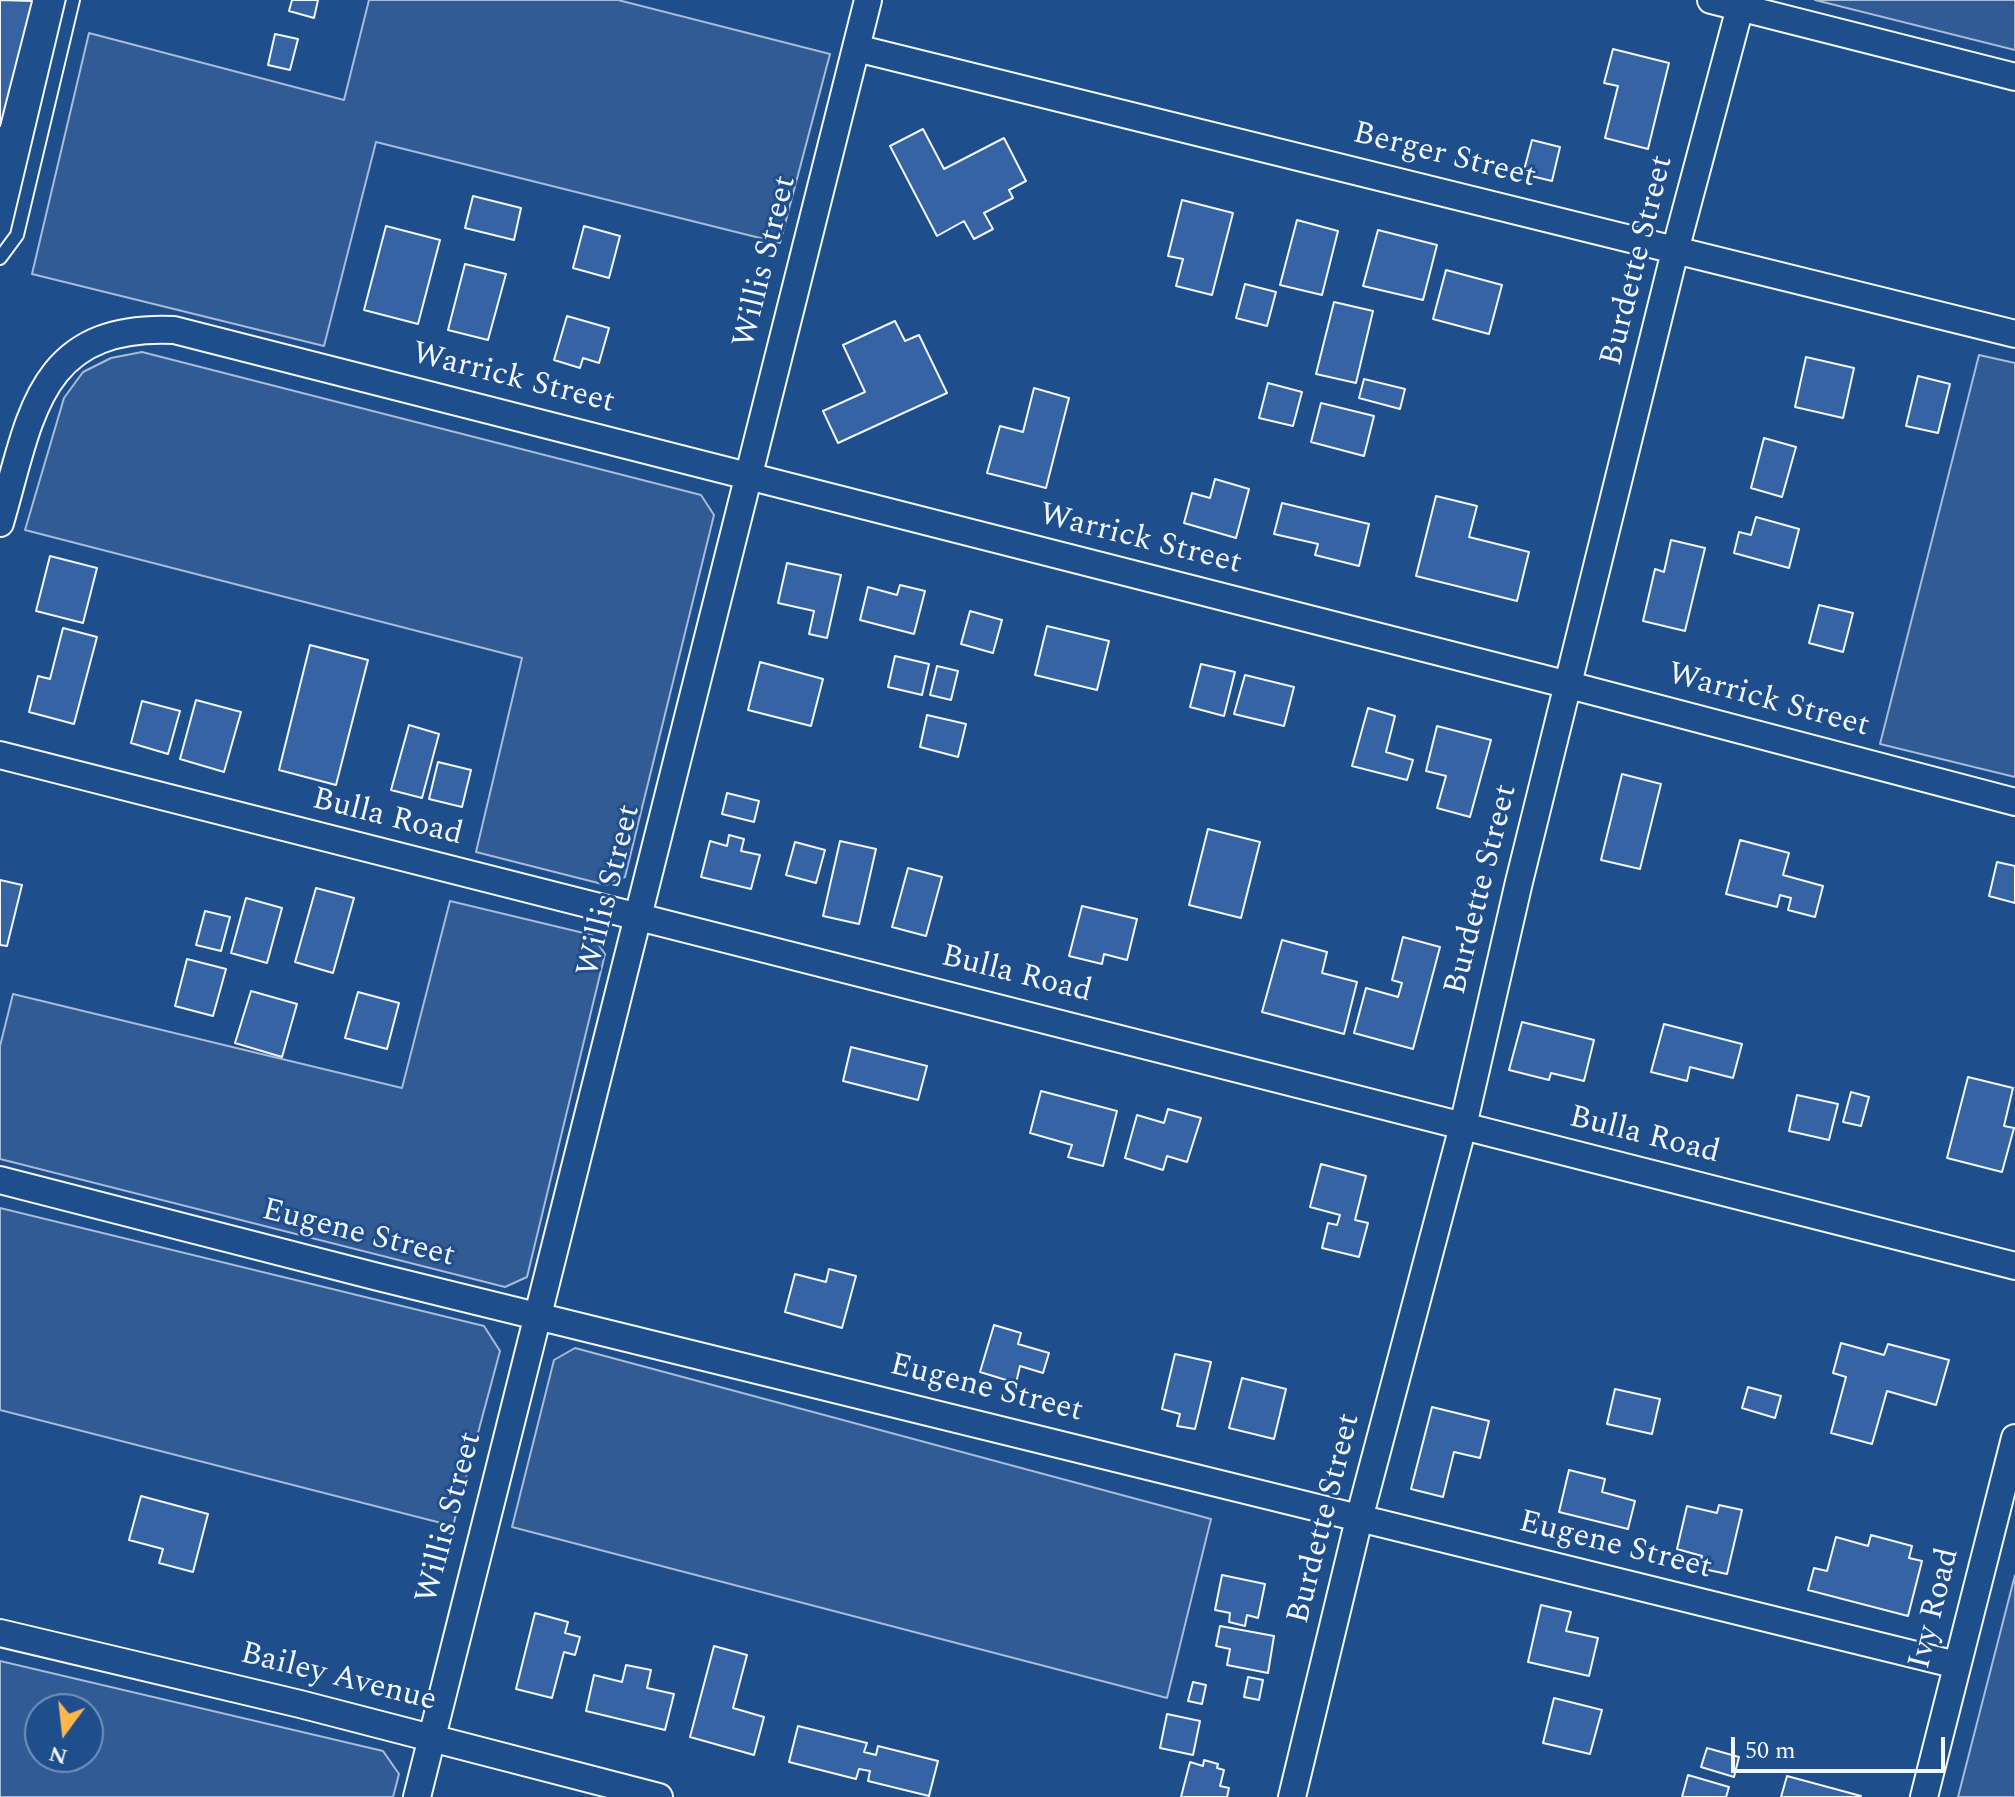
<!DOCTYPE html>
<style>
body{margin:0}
#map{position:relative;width:2015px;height:1797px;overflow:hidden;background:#1f4e8c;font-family:Spectral,serif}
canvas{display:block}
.north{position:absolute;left:24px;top:1693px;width:80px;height:80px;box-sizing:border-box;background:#1f4e8c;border:2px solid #7391ba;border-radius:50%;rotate:195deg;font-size:22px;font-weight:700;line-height:32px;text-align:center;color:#f2f6ff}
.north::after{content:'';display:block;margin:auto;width:28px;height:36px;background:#ffb74d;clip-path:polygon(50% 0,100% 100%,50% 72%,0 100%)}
.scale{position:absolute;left:1731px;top:1737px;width:214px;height:36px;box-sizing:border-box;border:4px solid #f2f6ff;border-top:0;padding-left:10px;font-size:24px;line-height:28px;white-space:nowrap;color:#f2f6ff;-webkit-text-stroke:6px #1f4e8c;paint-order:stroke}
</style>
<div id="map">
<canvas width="2015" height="1797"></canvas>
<div class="north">N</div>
<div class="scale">50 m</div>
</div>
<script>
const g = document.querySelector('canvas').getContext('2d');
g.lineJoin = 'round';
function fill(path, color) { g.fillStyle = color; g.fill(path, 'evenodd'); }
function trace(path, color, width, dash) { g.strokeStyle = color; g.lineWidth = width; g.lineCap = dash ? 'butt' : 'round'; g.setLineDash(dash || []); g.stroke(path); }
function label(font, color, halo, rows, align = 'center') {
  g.font = font + ' Spectral,serif'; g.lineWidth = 6; g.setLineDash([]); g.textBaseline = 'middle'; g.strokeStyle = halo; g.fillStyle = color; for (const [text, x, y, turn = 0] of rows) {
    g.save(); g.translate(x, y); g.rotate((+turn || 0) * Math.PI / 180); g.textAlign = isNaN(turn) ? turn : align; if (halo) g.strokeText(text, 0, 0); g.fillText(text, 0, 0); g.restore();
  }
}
const built = new Path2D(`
 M369,0h249l212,54 -50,189 -404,-101 -52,204 -292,-72 57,-241 255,67z
 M1815,0h200v50z
 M142,352l559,143 13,20 -89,362 -19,8 -130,-33 46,-194 -497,-128 39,-132 19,-26 28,-14z
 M1979,355l36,8v414l-135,-33z
 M450,901l142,34 13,19 -78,323 -22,10 -505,-128v-113l13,-52 389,94z
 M0,1208l484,118 16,25 -47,175 -453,-116z
 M575,1348l636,171 -44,179 -655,-171 42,-167z
 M2015,1575v222h-57z
 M0,1661l383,90 16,23 -6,23h-393zM40,1709h48v48h-48z`);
const building = new Path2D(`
 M0,0l32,1 -32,125z
 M292,0h26l-4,18 -25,-7z
 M275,34l23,5 -8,31 -22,-5z
 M1613,49l56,14 -21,86 -43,-11 13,-52 -14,-3z
 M923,129l21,40 60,-31 22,43 -17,9 4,8 -29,15 9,16 -19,10 -10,-18 -27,15 -47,-90z
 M1532,140l28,7 -8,34 -29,-7z
 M473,196l48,12 -7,32 -49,-12z
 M1182,200l51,13 -21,82 -36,-9 7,-27 -15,-3z
 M1297,220l41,11 -16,64 -42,-10z
 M386,226l54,14 -22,84 -54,-14z
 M584,226l36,10 -11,42 -36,-10z
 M1378,230l59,15 -14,55 -60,-14z
 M465,264l41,10 -18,66 -40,-10z
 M1446,270l56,15 -13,49 -56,-15z
 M1245,284l31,8 -9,34 -31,-8z
 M1334,302l39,9 -17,72 -40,-9z
 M567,316l42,12 -10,35 -16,-5 -3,10 -26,-8z
 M895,321l10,20 14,-6 28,58 -109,50 -15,-32 42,-19 -22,-47z
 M1806,357l48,11 -11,50 -48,-11z
 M1918,376l32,8 -12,49 -32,-7z
 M1364,379l41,10 -5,20 -41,-11z
 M1268,383l34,9 -9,34 -34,-8z
 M1034,388l35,10 -23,90 -59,-15 13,-47 23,6z
 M1321,403l53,13 -10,40 -53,-14z
 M1764,438l32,9 -14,50 -31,-9z
 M1215,479l34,10 -13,49 -52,-15 8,-30 18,5z
 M1436,496l41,10 -8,31 60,15 -12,49 -101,-25z
 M1282,503l87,21 -10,42 -44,-11 3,-11 -44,-10z
 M1756,517l43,12 -10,39 -55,-15 5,-21 12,3z
 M1671,540l34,8 -20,83 -42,-10 12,-52 9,3z
 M50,556l47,12 -14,55 -47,-12z
 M787,563l54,12 -14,63 -18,-4 5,-23 -36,-8z
 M900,585l25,6 -11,43 -54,-14 8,-33 29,8z
 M1819,605l34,8 -10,39 -34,-9z
 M970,611l32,9 -9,33 -32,-9z
 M1047,626l62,15 -12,49 -62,-15z
 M63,628l34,9 -23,87 -45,-12 9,-36 12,3z
 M310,645l58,15 -32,125 -57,-15z
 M895,656l34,8 -7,31 -34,-8z
 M760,662l63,17 -12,47 -63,-16z
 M1201,664l34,8 -11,44 -34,-9z
 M937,666l21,5 -7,29 -21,-5z
 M1245,675l49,12 -10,39 -50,-12z
 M196,700l45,12 -17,60 -44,-13z
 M142,701l38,10 -12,43 -37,-11z
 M1368,708l27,8 -9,36 27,8 -6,20 -55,-14z
 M927,715l39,9 -8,33 -38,-10z
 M409,725l30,9 -17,64 -31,-8z
 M1437,726l54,14 -21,77 -33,-9 9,-32 -20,-5z
 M438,762l33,8 -9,37 -33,-8z
 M1622,774l39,10 -21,85 -39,-9z
 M727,793l32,8 -5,21 -32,-8z
 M1208,829l52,13 -19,76 -52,-13z
 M729,835l15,4 -3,12 19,4 -9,34 -50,-12 9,-36 17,5z
 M1740,840l49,13 -6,22 40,11 -8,31 -27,-7 3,-12 -11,-3 -3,12 -51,-13z
 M840,841l36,8 -17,75 -36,-8z
 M795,842l30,8 -9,33 -30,-8z
 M1997,862l18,4v37l-26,-7z
 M908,868l34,9 -16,59 -34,-9z
 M0,880l22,5 -15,61 -7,-1z
 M316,888l38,10 -21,75 -38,-11z
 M246,898l36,10 -15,55 -36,-10z
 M1082,906l55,13 -10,41 -23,-6 -2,10 -33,-8z
 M205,911l25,6 -9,34 -25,-6z
 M1403,937l37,10 -27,102 -59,-16 12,-45 32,9 4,-14 -10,-3z
 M1282,940l45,12 -5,21 35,9 -13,52 -82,-22z
 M187,959l39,10 -13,47 -38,-10z
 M251,991l46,13 -15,53 -47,-14z
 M358,992l41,11 -12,46 -42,-11z
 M1522,1022l72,18 -10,41 -33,-8 -2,7 -40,-10z
 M1664,1024l78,20 -9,34 -43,-11 -3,14 -36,-9z
 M851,1047l76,19 -9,34 -75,-19z
 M1968,1077l45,11 -9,38 10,2 -12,44 -55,-14z
 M1041,1091l76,20 -14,55 -35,-9 4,-12 -42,-12z
 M1851,1092l18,5 -8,29 -18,-4z
 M1797,1095l41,9 -9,36 -40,-9z
 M1168,1109l33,9 -14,44 -20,-6 -4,14 -38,-12 12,-43 27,8z
 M1321,1164l45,12 -11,44 13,3 -9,34 -37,-9 6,-25 9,2 3,-10 -30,-8z
 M829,1269l27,7 -14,52 -57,-16 10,-38 31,8z
 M994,1325l27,8 -3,11 31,9 -6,20 -23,-7 -4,17 -36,-11z
 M1841,1343l43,12 4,-11 61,16 -13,45 -49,-14 -15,53 -41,-11 15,-56 -13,-4z
 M1175,1354l36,8 -16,67 -18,-3 3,-12 -18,-5z
 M1242,1378l44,11 -12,50 -45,-11z
 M1748,1387l33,9 -6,22 -33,-10z
 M1615,1389l45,10 -8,35 -45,-10z
 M1432,1407l57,14 -9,37 -26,-6 -11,45 -32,-8z
 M1569,1470l36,9 -3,13 33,9 -7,28 -69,-17z
 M141,1496l67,18 -15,58 -34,-9 4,-14 -34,-9z
 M1719,1505l23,5 -15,64 -28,-6 3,-12 -25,-7 10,-43 30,7z
 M1871,1535l41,11 -3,12 13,3 -14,55 -100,-26 6,-22 13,3 9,-34 32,9z
 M1222,1575l43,9 -7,34 -11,-3 -2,11 -16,-4 1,-9 -15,-3z
 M1541,1605l30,7 -5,19 32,7 -9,38 -61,-14z
 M535,1613l33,9 -3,11 15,4 -5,18 -11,-3 -12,46 -36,-9z
 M1220,1626l54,10 -6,37 -41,-8 3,-16 -14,-3z
 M714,1646l33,9 -14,53 31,9 -10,38 -64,-18z
 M626,1665l25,5 -4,18 27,6 -9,36 -79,-19 8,-36 28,7z
 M1248,1677l15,3 -4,20 -15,-3z
 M1193,1682l13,3 -4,19 -14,-3z
 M1554,1698l48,12 -12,44 -47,-11z
 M1167,1714l33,7 -7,34 -33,-7z
 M798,1726l69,17 -3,9 12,3 2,-9 60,15 -9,35 -61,-15 2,-10 -11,-2 -3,10 -67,-17z
 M1707,1748l32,9 -5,20 -33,-10z
 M1204,1760l14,4 -1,4 7,2 -4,16 9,2 -2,9h-46l9,-35 13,4z
 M1688,1775l41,12 -3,10h-44z
 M1787,1776l74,20v1h-80z`);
const lane = new Path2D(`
 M0,258l17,-23 56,-235`);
const street = new Path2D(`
 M1711,0l304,77
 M856,48l1159,286
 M0,523c31,-106 37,-199 174,-193l1395,355 446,117
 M0,755l2015,511
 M0,1180l378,97 1579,388
 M0,1633l300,71 359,93
 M417,1797l451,-1797
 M1292,1797l67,-278 104,-393 56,-244 156,-631 67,-251
 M1924,1797l91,-359`);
const streetNames = [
 ["Berger Street",1444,157,14],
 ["Burdette Street",1639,261,-76],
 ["Willis Street",767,262,-76],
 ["Warrick Street",513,380,14],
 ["Warrick Street",1140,541,14],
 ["Warrick Street",1768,702,15],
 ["Bulla Road",387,819,14],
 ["Burdette Street",1483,890,-76],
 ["Willis Street",611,891,-76],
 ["Bulla Road",1016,976,14],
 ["Bulla Road",1644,1137,14],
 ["Eugene Street",358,1235,14],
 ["Eugene Street",986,1390,14],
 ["Willis Street",451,1518,-75],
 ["Burdette Street",1326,1519,-76],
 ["Eugene Street",1615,1547,14],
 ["Ivy Road",1936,1609,-76],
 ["Bailey Avenue",338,1679,14]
];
fill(built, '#305b95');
trace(built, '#a8bbd7', 2);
fill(building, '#3563a3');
trace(building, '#f2f6ff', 2);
trace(lane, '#f2f6ff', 16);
trace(street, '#f2f6ff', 30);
trace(lane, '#1f4e8c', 12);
trace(street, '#1f4e8c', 26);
label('32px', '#f2f6ff', '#1f4e8c', streetNames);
</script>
